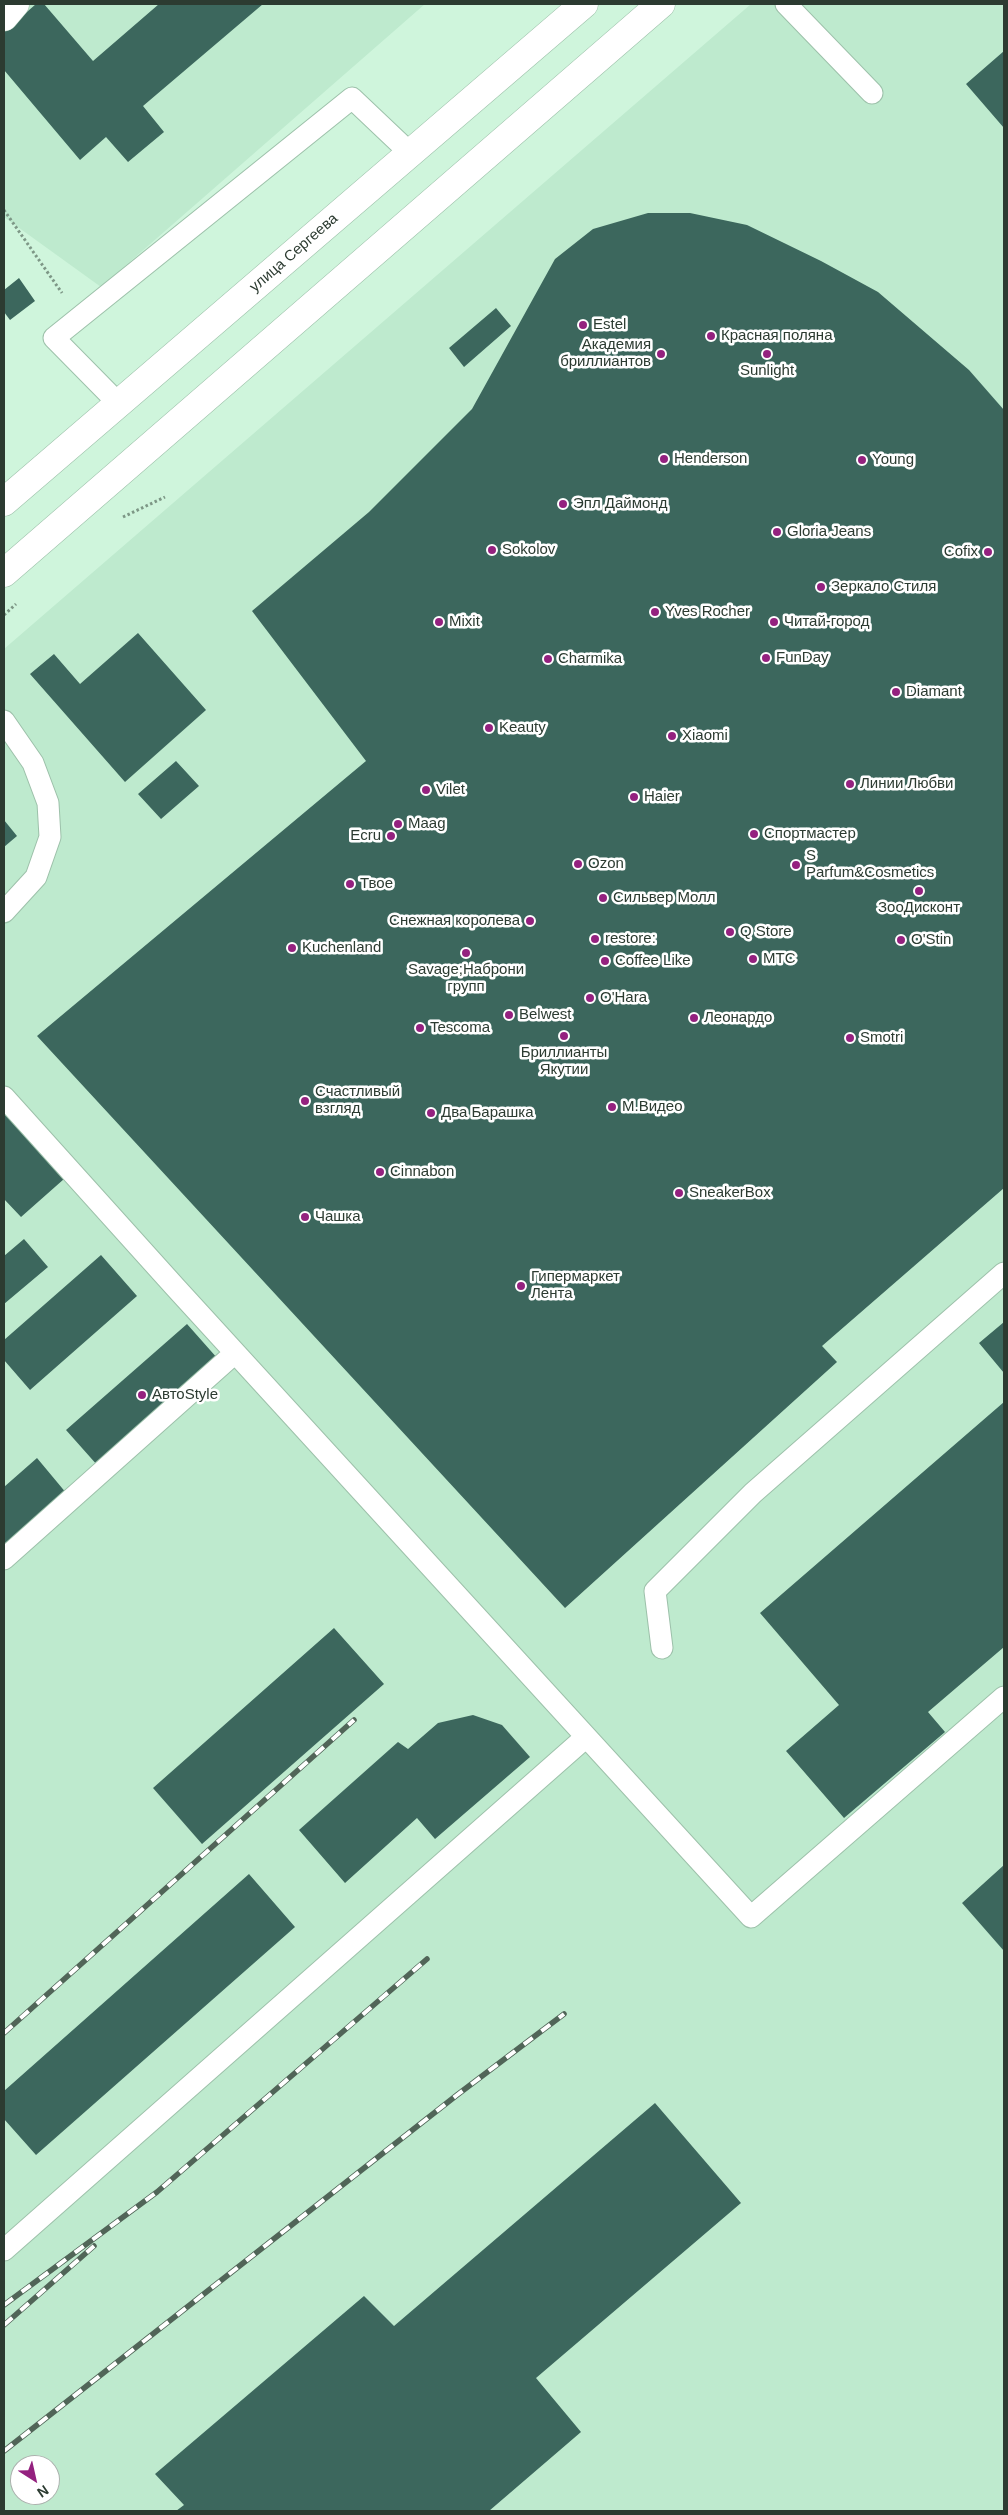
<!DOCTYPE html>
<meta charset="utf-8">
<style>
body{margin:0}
#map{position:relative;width:1008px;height:2515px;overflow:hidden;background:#cff5dc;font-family:Arial,sans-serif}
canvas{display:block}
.frame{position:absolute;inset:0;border:5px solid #2c3b31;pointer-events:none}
.north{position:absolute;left:10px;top:2455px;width:50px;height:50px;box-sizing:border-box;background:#fff;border:1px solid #abb1ad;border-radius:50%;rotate:145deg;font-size:14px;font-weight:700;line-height:20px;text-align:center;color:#2c3b31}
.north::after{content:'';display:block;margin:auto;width:18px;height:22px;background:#94217f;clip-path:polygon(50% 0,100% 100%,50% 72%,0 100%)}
</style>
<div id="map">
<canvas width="1008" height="2515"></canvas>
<div class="frame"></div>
<div class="north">N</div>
</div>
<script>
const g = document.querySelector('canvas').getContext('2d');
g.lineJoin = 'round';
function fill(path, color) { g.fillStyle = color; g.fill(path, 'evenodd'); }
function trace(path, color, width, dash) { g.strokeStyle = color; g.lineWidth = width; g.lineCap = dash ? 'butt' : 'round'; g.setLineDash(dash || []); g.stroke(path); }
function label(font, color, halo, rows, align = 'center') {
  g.font = font + ' Arial,sans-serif'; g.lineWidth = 5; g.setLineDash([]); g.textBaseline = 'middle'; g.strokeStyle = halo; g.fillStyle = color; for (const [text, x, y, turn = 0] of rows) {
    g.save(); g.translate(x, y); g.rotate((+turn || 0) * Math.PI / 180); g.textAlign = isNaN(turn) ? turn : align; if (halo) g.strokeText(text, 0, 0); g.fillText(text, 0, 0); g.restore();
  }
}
const built = new Path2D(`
 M4,4h421l-324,283 -97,-70z
 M751,4h253v2507h-1000v-1862zM20,2465h30v30h-30z`);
const building = new Path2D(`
 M36,4h8l49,57 66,-57h104l-120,102 21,26 -36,30 -22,-25 -26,23 -76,-90v-38z
 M1004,51v77l-38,-44z
 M648,213h42l57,12 74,36 57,31 91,78 35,40v778l-182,158 15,16 -272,246 -528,-572 329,-275 -114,-150 117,-99 103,-103 83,-150 38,-30z
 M19,278l16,23 -25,19 -6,-8v-22z
 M496,308l15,18 -47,41 -15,-19z
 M138,633l68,77 -81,72 -95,-108 24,-20 26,30z
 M176,761l23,25 -38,33 -23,-25z
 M4,820l13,16 -13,11z
 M4,1112l60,67 -43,38 -17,-18z
 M24,1239l24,28 -44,37v-48z
 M101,1255l36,41 -107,94 -26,-30v-20z
 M1004,1322v51l-25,-30z
 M187,1324l31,35 -120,107 -32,-36z
 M1004,1402v245l-76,65 17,20 -101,86 -58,-67 53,-46 -79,-92z
 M37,1458l30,36 -63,54v-61z
 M334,1628l50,56 -182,160 -49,-56z
 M473,1715l29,10 28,32 -95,82 -18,-21 -72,65 -46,-53 99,-88 10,7 30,-26z
 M1004,1865v86l-42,-48z
 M249,1874l46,53 -259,228 -32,-36v-28z
 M655,2103l86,100 -205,175 45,54 -92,79h-313l8,-6 -29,-31 209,-178 30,30z`);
const path = new Path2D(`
 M4,210l58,83
 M123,517l42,-20
 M4,615l12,-11`);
const lane = new Path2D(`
 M786,4l86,89
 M119,404l-65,-66 298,-240 58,55
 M4,721l29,42 15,40 2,34 -14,40 -32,35
 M4,1097l172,191 575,629 253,-220
 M4,1559l231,-206
 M662,1648l-7,-57 98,-98 251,-220
 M4,2250l582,-513`);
const street = new Path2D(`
 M4,17l11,-13`);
const primary = new Path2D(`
 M4,502l580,-498
 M4,573l657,-569`);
const rail = new Path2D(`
 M4,2033l350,-313
 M4,2305l153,-113 270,-233
 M4,2325l90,-79
 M4,2451l453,-356 107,-81`);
const markers = [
 [583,325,5,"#94217f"],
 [711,336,5,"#94217f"],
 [661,354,5,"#94217f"],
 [767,354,5,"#94217f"],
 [664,459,5,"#94217f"],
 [862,460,5,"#94217f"],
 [563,504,5,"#94217f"],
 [777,532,5,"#94217f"],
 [492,550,5,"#94217f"],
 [988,552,5,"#94217f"],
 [821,587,5,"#94217f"],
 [655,612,5,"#94217f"],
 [439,622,5,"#94217f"],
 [774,622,5,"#94217f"],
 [766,658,5,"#94217f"],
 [548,659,5,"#94217f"],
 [896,692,5,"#94217f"],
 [489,728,5,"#94217f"],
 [672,736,5,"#94217f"],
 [850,784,5,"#94217f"],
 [426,790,5,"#94217f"],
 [634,797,5,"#94217f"],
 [398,824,5,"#94217f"],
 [754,834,5,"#94217f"],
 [391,836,5,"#94217f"],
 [578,864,5,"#94217f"],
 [796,865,5,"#94217f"],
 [350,884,5,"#94217f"],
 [919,891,5,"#94217f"],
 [603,898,5,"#94217f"],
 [530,921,5,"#94217f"],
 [730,932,5,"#94217f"],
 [595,939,5,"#94217f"],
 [901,940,5,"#94217f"],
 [292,948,5,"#94217f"],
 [466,953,5,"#94217f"],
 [753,959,5,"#94217f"],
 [605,961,5,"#94217f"],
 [590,998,5,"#94217f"],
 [509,1015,5,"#94217f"],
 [694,1018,5,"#94217f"],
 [420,1028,5,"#94217f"],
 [564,1036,5,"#94217f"],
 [850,1038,5,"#94217f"],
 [305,1101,5,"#94217f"],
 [612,1107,5,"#94217f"],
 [431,1113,5,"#94217f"],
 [380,1172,5,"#94217f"],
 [679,1193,5,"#94217f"],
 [305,1217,5,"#94217f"],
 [521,1286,5,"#94217f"],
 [142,1395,5,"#94217f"]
];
const streetNames = [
 ["улица Сергеева",294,253,-41]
];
const poiNames = [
 ["Estel",593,325],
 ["Красная поляна",721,336],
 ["Академия",651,345,"right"],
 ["бриллиантов",651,362,"right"],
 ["Sunlight",767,371,"center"],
 ["Henderson",674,459],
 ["Young",872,460],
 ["Эпл Даймонд",573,504],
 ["Gloria Jeans",787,532],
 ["Sokolov",502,550],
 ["Cofix",978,552,"right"],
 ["Зеркало Стиля",831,587],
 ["Yves Rocher",665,612],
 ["Mixit",449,622],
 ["Читай-город",784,622],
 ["FunDay",776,658],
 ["Charmika",558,659],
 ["Diamant",906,692],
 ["Keauty",499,728],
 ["Xiaomi",682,736],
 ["Линии Любви",860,784],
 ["Vilet",436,790],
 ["Haier",644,797],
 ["Maag",408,824],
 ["Спортмастер",764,834],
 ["Ecru",381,836,"right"],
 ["S",806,856],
 ["Parfum&Cosmetics",806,873],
 ["Ozon",588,864],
 ["Твое",360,884],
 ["Сильвер Молл",613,898],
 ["ЗооДисконт",919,908,"center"],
 ["Снежная королева",520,921,"right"],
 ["Q Store",740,932],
 ["restore:",605,939],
 ["O'Stin",911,940],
 ["Kuchenland",302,948],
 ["МТС",763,959],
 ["Coffee Like",615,961],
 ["Savage;Наброни",466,970,"center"],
 ["групп",466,987,"center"],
 ["O'Hara",600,998],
 ["Belwest",519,1015],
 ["Леонардо",704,1018],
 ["Tescoma",430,1028],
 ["Smotri",860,1038],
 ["Бриллианты",564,1053,"center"],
 ["Якутии",564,1070,"center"],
 ["Счастливый",315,1092],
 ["взгляд",315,1109],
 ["М.Видео",622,1107],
 ["Два Барашка",441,1113],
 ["Cinnabon",390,1172],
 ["SneakerBox",689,1193],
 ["Чашка",315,1217],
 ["Гипермаркет",531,1277],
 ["Лента",531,1294],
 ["АвтоStyle",152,1395]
];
fill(built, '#beeace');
fill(building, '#3c675d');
trace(lane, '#9dc1aa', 23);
trace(street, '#9dc1aa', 29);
trace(primary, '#9dc1aa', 29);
trace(path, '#7d9786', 3, [2.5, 2.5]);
trace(lane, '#fff', 21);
trace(street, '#fff', 28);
trace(primary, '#fff', 28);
trace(rail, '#516558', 5.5);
trace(rail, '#fff', 4, [11]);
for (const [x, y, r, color] of markers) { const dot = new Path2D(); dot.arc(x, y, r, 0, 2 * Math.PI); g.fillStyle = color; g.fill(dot); trace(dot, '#fff', 2); }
label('15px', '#2c3b31', '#fff', streetNames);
label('15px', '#2c3b31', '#fff', poiNames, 'left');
</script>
